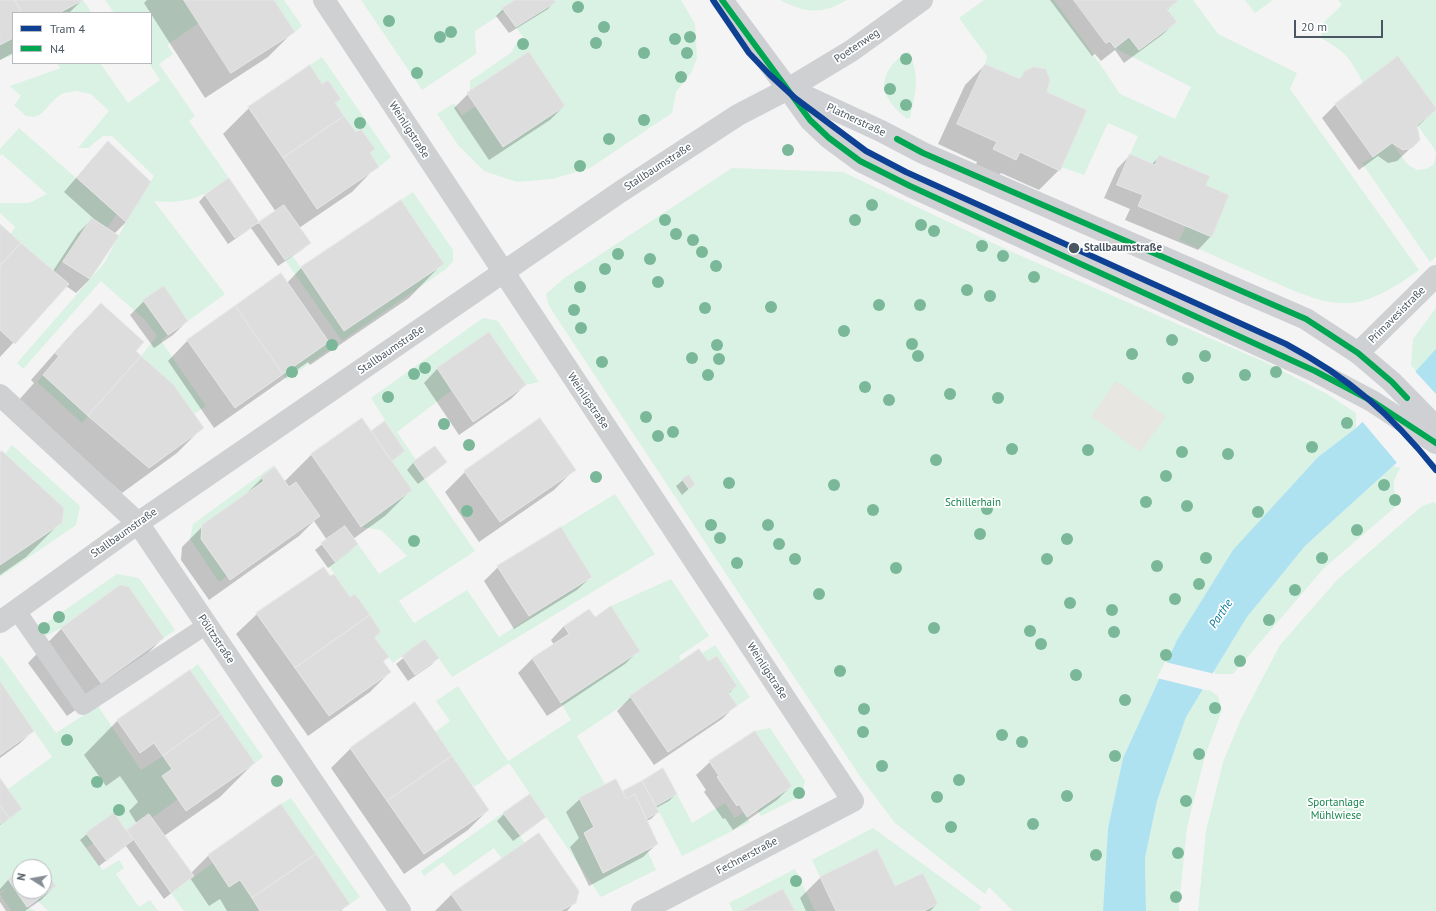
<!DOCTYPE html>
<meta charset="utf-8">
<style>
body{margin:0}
#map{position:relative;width:1436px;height:911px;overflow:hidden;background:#f4f4f4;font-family:"PT Sans",sans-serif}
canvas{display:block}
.legend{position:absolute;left:12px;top:12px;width:140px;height:52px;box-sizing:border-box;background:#fff;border:1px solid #b7bbc0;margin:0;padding:5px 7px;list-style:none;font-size:12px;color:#4a5661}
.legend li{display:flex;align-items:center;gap:8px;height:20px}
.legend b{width:20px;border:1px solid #b7bbc0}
.north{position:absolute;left:12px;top:859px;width:40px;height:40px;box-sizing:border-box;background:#fff;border:1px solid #b7bbc0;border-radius:50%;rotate:281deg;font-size:11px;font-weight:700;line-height:16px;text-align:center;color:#4a5661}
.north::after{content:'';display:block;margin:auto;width:14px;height:18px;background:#868d94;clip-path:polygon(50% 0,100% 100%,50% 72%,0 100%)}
.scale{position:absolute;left:1294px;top:20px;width:89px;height:18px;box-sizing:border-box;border:2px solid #4a5661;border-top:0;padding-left:5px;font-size:12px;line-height:14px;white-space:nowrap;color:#4a5661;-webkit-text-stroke:3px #fff;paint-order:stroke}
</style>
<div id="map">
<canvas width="1436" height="911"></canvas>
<ul class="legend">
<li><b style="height:5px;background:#0e4094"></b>Tram 4</li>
<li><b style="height:5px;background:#00a651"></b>N4</li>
</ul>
<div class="north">N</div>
<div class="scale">20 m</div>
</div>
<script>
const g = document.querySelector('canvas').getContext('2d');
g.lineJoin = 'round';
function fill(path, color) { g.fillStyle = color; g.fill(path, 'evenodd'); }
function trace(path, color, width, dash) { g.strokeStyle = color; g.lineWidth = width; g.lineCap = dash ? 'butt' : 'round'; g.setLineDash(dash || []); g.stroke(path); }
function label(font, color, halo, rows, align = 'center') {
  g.font = font + ' "PT Sans",sans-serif'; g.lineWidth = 3.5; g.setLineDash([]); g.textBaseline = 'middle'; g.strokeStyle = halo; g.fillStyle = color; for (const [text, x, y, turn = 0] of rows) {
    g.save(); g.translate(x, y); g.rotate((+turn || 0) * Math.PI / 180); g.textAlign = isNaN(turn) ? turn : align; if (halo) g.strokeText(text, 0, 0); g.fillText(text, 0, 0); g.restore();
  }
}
const green = new Path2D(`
 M83,0l9,13h-33h1z
 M105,0h79l15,23 -32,22 6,9 -14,10 36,52 -6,5 40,57c-22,15 -32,23 -60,24 -5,0 -10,-1 -15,-1l71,93 -37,27 -24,-35 -21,15 25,34 -7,6 45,65 -12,8 -21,-30 -32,-28 16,-20 -12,-16 -44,-39 -78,88 -6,-6 88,-101 21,-40 28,-46 -42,-40h-9l-15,12h-10l31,-37 -18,-17 -15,-3 -12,2 -7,4 -16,17 -7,3 -8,-1 -12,-11 7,-9 -11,-10 51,-18 -5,-5h44l28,40 32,-23 -11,-17h2v-50h-37z
 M274,0h10l18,26 -7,6z
 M361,0h154l-13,8 2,4 -29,19 1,23 -54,36z
 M552,0h129l14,24 2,34 -6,15 -15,19 -4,21 -82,55 -38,11 -35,3 -33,-11 -26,-26 -21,-31 17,-11 8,12 14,-9 27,41 62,-41 -95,-15v-10l42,-29 3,-7 9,-7 -8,-11z
 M780,0h67c-26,15 -41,13 -67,0z
 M984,0h70l48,67 18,27 55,25 16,-32 -76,-39 14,-11 10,13 38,-28 -10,-13 11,-8 -1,-1h16l25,34 79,39 -7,16 129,181c-19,14 -45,31 -68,33 -31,3 -66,-17 -93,-28 -27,-12 -53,-23 -79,-35l7,-14 26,11 17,-42 -23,-10 4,-9 -50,-21 -5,10 -25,-11 8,-18 -30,-13 -24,52 -23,-8 26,-57 -40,-18 3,-12 -4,-11c-15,-2 -18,-3 -26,10l-35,-15 2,-8 -28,-38z
 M1245,0h28l-18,13z
 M1338,0h98v108l-38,-51 -35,26c-12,-24 -18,-32 -42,-45l3,-16 18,-17z
 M13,38v17l-13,5v-15z
 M909,51c11,27 7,39 1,67h-4c-17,-14 -31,-31 -14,-53 4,-5 11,-10 17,-14z
 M322,57l69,100 -12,10 -9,-14 5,-4 -14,-20 -5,3 -21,-29 6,-5 -13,-18 -6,4 -12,-19z
 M1436,110v44l-2,-6 -17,-23z
 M19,128l98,86 -10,14 -15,-10 -37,54 -44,-38 4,-7 -15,-14v-10h29l18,-9 -45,-40 -2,2v-7z
 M1392,143l15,21 10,6 9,-1 8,-5 2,-9v102l-6,5 -68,-99 11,-6z
 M732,168l111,4 169,80 255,111 60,31 29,19v15l-38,29 -85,94 -56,89 -54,118 -15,70 -5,83h-90l-24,-24 -4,7 -90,-71 -34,-45 -312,-472 -3,-12 17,-15z
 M413,192l40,58v11l-7,8 -104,72 -57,-81 7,-5 52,76 100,-67 -43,-64z
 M1436,308v86l-25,-29 2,-26z
 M483,318l15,3 41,61 -13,3 -37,-53 -52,36 14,23 -54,41 19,28 -3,2 62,89 -76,50 15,22 53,-33 32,47 93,-60 -31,-50 54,-33 40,60 -203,123 -27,-38 -32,24 -19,-26 7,-5 -26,-38 -5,3 -21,-31 29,-22 21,30 28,-18 -26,-26 -20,-3 51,-37 -20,-29 13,-10 -34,-53z
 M329,342l4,5 -47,33 -3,-6z
 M43,375l45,41 -6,7 -45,-41z
 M12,445l68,61 -4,19 -76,52v-12l62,-42 2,-15 -59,-54z
 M274,465l1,2 -14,10 3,4 -62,45 -1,14 26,36 -8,6 -29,-43 3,-15z
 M1393,466l8,2c-10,14 -9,21 -1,35l-76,65 -91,106h-18l-1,-3 33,-54 58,-71z
 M1434,502l2,2v407h-238l8,-80 17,-69 18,-43 39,-74 58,-66 84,-73z
 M117,574l22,4 36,52 -11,8 -35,-51 -9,-2 -59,43 -19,10 -6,-8z
 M671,579l38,57 -30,20 2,5 -49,38 -55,37 28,48 -26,14 15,29 -10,6 19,40 44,-23 9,20 -55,27 -92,-134 -35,24 -39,-55 15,-11 -14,-20 22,-15 50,75 63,-41 -10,-17 79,-52 -29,-45z
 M715,645l35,52 -13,9 -9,-14 9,-6 -20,-30 -9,5 -6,-8z
 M1,656l55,77 42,-27 43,64 22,-14 9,13 6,30 -26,19 -3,-4 -22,16 -13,-17 -20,30 -8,5 17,22 16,-10 5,8 -8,6 23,33 11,-7 8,11h-110l-11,-11 19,-14 -19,-27 -11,8h-6v4l-12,8 19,28 9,4h-25l-11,-17 7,-6 -7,4v-68l22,-15 -14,-20 44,-32 -52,-76v-24z
 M198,664l65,93 -8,6 -65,-93z
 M1203,689l8,2 7,5 4,14 -17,46 -18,71 -8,78v6h-33l-1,-53 12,-57 29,-84z
 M770,728l35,53 -4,15 -40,20 -4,-6 35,-24 -37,-55z
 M677,794l15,29 33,-20 10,15 9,-6 6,10 -68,34 -26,-50z
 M291,798l69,99 -10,7 -69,-100z
 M503,813l22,30 -23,16 -8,-11 -40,28 -11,-14 -19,14 -3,-5z
 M873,828l109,79 -4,4h-54l14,-7 -15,-31 -28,13 -18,-37 -57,28 -8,-17z
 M213,863l27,17 20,31h-76l-13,-18z
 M795,869l20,42h-20l-12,-22 -42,22h-8l-4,-8z`);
const sand = new Path2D(`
 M1116,381l50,35 -26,36 -49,-36z`);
const water = new Path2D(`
 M1436,349v78l-131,119 -58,71 -44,72 -17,28 -29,84 -12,57 1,53h-43l5,-83 15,-70 54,-118 56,-90 85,-93 38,-29 60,-57z`);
const pier = new Path2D(`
 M1414,370l22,24v36l-38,34 -37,-44z
 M1165,662l50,12 -10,16 -48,-12z`);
const shadow = new Path2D(`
 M0,0h82l-13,13h-56v40l-13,7z
 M147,0h126l20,32 -25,25 -63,41 -61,-95z
 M517,0h34l3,2 -6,7 -39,24 -13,-17 7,-7z
 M1050,0h126l1,1 -10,9 9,12 -14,13 -38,28 -9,-13 -14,11 -6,-7 -3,2z
 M1398,58l38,51 -20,19 3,12 -22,21 -9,2 -10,-7 -19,14 -37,-52 13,-13z
 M985,65l33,15 8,-8 20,20 13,78 -20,20 -38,-17 -6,6 -21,-9 3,-8 -39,-18 27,-59z
 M468,94l96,12 -14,14 -61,40 -35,-52z
 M335,103l42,63 -25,26 -53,36 10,15 -6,6 -25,17 -27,-38 -23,16 -29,-42 6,-7 23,-16 30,45 18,-12 -53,-78 26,-26z
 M108,143l42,39 -24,40 -12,12 -24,45 -14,14 -10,-7 -66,71v-132l53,46 25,-38 15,-15 -29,-26 30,-35z
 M1130,155l22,9 8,-8 45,30 6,50 -13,14 -73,-30 5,-11 -26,-11 13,-29z
 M401,201l42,62 -34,35 -99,67 -2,-3 -94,66 -46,-67 20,-21 99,-57 14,-15z
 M163,287l24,34 -14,14 -19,13 -24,-33 14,-14z
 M101,305l33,46 69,76 -26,26 -55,40 -104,-92 16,-18 -3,-3 44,-50z
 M489,333l36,52 -14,14 -52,36 -35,-52 13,-14z
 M362,420l9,13 33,18 -13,11 20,28 -26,26 -32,23 4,5 -7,7 -22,17 -13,-18 12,-10 -13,-19 -15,15 -90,64 -28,-40 1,-13 21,-21 39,-28 20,-20 22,4 27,-27z
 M435,447l11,15 -28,22 -11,-14 6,-7z
 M0,454l61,68 -35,35 -26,18z
 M574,470l-20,20 -75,52 -34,-50 20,-20z
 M683,480l11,4 -12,11 -6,-9z
 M498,567l93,10 -14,13 -63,39 -30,-48z
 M323,568l7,10 50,54 -6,6 13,19 -4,5 7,10 -20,20 -62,44 -72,-102 21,-20z
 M595,618l44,32 -14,14 -78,52 -29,-43 14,-14 22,-14 -3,-5 13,-14z
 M62,628l101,10 -34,34 -62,44 -39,-53z
 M425,641l13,17 -7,7 -23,16 -12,-17z
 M707,663l29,23 -8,8 8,11 -14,14 -68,46 -37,-54 14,-14z
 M0,683l33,48 -14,13 -19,14z
 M118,720l136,43 -34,34 -56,39 27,37 18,-18 139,49 -7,7h-114l-7,-12 -11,7 -19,-28 -26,21 -38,-53 -27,20 -19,-26 7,-6 39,-2 11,-8 -8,-13 9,-9 -18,-26 -14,10 -22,-31z
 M351,748l137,62 -20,20 -64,44 -73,-106z
 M710,762l81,24 -14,14 -44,30 -8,-12 -2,1 -19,-27 2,-2 -10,-15z
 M0,779l21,30 -7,6 -14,10z
 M643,782l33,12 -7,7 -13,7 2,4 -7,7 -5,2 11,23 -14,13 -54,29 -19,-39 9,-9 -13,-26 14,-13 42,-6z
 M504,814l41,2 -7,7 -25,18 -16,-20z
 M538,834l37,68 -8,9h-132l16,-16z
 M877,850l18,38 42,16 -7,7h-124l-6,-13 20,-20z
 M44,871l11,15 -14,14 -16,11h-19l-6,-9v-13l8,-9 12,-8v19h24z`);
const building = new Path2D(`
 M0,0h15l7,13h-9v25l-13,7z
 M15,0h68l-24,13h-37z
 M184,0h90l21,32 -64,41z
 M515,0h38l3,2 -40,25 -14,-19z
 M1074,0h103l1,1 -11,8 10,13 -38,28 -10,-13 -14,11 -5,-7 -4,2z
 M529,52l36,54 -62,41 -36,-54z
 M1398,56l38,52v2l-19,15 3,15 -8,8 -9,2 -11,-7 -19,14 -38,-53z
 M985,64l35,15 5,-8 8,-4 13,2 4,11 -3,12 40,18 -27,61 -40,-19 -4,8 -23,-11 4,-7 -40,-18z
 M310,65l12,19 6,-4 13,19 -6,4 9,13 -61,42 -35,-51z
 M344,116l12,16 5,-3 14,20 -5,4 9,14 -62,42 -34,-51z
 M108,141l43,41 -25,40 -49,-44z
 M1130,154l25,11 4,-10 51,21 -4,9 23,10 -17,42 -74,-31 5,-11 -26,-10z
 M229,178l30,44 -24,16 -30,-43z
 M401,200l43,64 -100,67 -43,-64z
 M284,205l27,38 -26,17 -26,-38z
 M92,218l27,18 -29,43 -27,-17z
 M0,224l21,19 -21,23z
 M21,243l48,41 -54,60 -15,-14v-64z
 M281,273l48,69 -46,32 -48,-68z
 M164,286l24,35 -20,14 -25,-35z
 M101,303l43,39 -8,9 5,5 -53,60 -45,-41 16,-19 -4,-3z
 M235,306l48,68 -48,34 -48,-68z
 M489,332l37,53 -53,37 -36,-54z
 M141,356l32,28 31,44 -55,40 -61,-52z
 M362,418l50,72 -51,37 -50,-73z
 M540,418l36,52 -76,52 -36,-51z
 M385,421l20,30 -13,10 -21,-30z
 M435,446l12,16 -22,17 -12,-17z
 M2,451l62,57 -2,15 -62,42v-113z
 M275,467l14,20 7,-5 24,34 -90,64 -29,-41 1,-14 62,-44 -3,-4z
 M689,475l6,9 -6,5 -7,-10z
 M345,526l13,18 -23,18 -14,-19z
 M561,527l31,50 -63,39 -32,-50z
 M324,567l6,9 4,-2 16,23 5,-3 15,21 -75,53 -39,-55z
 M120,585l9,2 35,51 -63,45 -40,-55z
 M611,606l29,45 -79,52 -29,-45 37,-24 -5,-8 25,-17 6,8z
 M370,615l11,17 -7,5 15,20 -6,4 8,11 -62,44 -34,-48z
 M425,639l14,19 -24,17 -13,-19z
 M699,649l9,12 9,-5 20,30 -9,6 9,14 -69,46 -38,-56z
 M190,670l31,44 -58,42 -9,-13 -14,10 -23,-33z
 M0,681l34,50 -34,24z
 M415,702l37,54 -65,45 -37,-53z
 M221,714l34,49 -69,48 -24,-35 10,-7 -9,-13z
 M755,731l37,55 -45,31 -8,-13 -2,2 -20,-29 2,-1 -10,-15z
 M452,756l37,54 -65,44 -37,-53z
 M663,768l14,26 -21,12 -14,-25z
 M0,778l22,31 -13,9 -9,-13z
 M616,779l10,20 9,-5 23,50 -55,29 -19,-40 10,-6 -15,-29z
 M642,781l17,31 -13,7 -11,-25 -9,5 -3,-8z
 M530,794l16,23 -26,18 -17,-22z
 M281,804l35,50 -64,44 -12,-18 -11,7 -21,-32z
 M0,805l9,13 -9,6z
 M114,813l19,27 -27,20 -20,-27z
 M149,814l45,62 -23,17 -44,-63z
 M539,833l40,58 -3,12 -16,8h-97l-12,-17z
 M877,849l18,37 28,-13 15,31 -14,7h-88l-16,-34z
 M316,854l34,50 -11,7h-79l-8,-13z
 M38,859l5,8h-17z
 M44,869l12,17 -29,21 -19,-28 12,-8v20h24z
 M783,889l12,22h-54z`);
const lane = new Path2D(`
 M17,611l66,95 124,-81`);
const street = new Path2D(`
 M324,0l529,801 -211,110
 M1358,353l78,-77
 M0,395l138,128 262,388
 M0,622l138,-99 482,-331 118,-77 50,-26 63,-38 71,-51`);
const secondary = new Path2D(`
 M722,0l66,89 22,31 19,18 31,23 50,25 405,185 57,30 64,42
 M790,89l91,42 42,22 383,166 52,34 34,29 44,45`);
const bus1 = new Path2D(`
 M722,0l88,120 19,18 31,23 50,25 405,185 57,30 64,42
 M897,139l26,14 383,166 52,34 34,29 15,16`);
const tram1 = new Path2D(`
 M713,0l36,53 21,22 25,23 71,53 40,21 380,172c63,34 105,70 150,126`);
const trees = [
 [578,7],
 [389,21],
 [604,27],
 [451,32],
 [440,37],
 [690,37],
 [675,39],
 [596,43],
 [523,44],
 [644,53],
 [687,53],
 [906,59],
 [417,73],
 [681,77],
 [890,89],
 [906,105],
 [644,120],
 [360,123],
 [609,139],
 [788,150],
 [580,166],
 [872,205],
 [665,220],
 [855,220],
 [921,225],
 [934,231],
 [676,234],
 [693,240],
 [982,246],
 [702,252],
 [618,254],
 [1003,256],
 [650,259],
 [716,266],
 [605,269],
 [1034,277],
 [658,282],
 [580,287],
 [967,290],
 [990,296],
 [879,305],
 [920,305],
 [771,307],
 [705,308],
 [574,310],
 [581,328],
 [844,331],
 [1172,340],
 [912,344],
 [332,345],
 [717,345],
 [1132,354],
 [918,356],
 [1205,356],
 [692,358],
 [719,359],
 [602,362],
 [425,368],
 [292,372],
 [1276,372],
 [414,374],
 [708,375],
 [1245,375],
 [1188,378],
 [865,387],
 [950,394],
 [388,397],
 [998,398],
 [889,400],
 [646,417],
 [1347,423],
 [444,424],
 [673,432],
 [658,436],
 [469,445],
 [1312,447],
 [1012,449],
 [1088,450],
 [1182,452],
 [1228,454],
 [936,460],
 [1166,476],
 [596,477],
 [729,483],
 [834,485],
 [1384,485],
 [1395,500],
 [1146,502],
 [1187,506],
 [987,509],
 [873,510],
 [467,511],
 [1258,512],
 [711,525],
 [768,525],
 [1357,530],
 [980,534],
 [720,538],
 [1067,539],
 [414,541],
 [779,544],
 [1206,558],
 [1322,558],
 [795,559],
 [1047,559],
 [737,563],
 [1157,566],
 [896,568],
 [1199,584],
 [1295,590],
 [819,594],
 [1175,599],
 [1070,603],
 [1112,610],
 [59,617],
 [1269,620],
 [44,628],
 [934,628],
 [1030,631],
 [1114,632],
 [1041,644],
 [1166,655],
 [1240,661],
 [840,671],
 [1076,675],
 [1125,700],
 [1215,708],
 [864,709],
 [863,732],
 [1002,735],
 [67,740],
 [1022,742],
 [1199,754],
 [1115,756],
 [882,766],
 [959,780],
 [277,781],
 [97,782],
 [799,793],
 [1067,796],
 [937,797],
 [1186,801],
 [119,810],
 [1033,824],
 [951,827],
 [1178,853],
 [1096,855],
 [796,881],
 [1176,897]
];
const markers = [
 [1074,248,6,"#4a5661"]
];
const streetNames = [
 ["Poetenweg",857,46,-34],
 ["Platnerstraße",856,120,25],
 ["Weinligstraße",409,130,57],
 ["Stallbaumstraße",658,167,-33],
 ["Primavesistraße",1397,315,-45],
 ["Stallbaumstraße",391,350,-34],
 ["Weinligstraße",588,401,56],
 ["Stallbaumstraße",124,533,-35],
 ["Pölitzstraße",216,639,56],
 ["Weinligstraße",767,671,57],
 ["Fechnerstraße",747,856,-28]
];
const stopNames = [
 ["Stallbaumstraße",1084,248]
];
const parkNames = [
 ["Schillerhain",973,503],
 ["Sportanlage",1336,803],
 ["Mühlwiese",1336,816]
];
const waterNames = [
 ["Parthe",1221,614,-56]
];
fill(green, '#d9f2e3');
fill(sand, '#e7e6e1');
fill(water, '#aee2f0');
fill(pier, '#f4f4f4');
fill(shadow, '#0003');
fill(building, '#ddddde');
trace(building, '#e5e6e7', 1);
trace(lane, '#ced0d2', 18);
trace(street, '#ced0d2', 22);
trace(secondary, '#ced0d4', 22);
trace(bus1, '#00a651', 6);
trace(tram1, '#0e4094', 6);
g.fillStyle = '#7ab899';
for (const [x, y] of trees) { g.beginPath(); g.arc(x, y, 6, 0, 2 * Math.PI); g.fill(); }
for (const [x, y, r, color] of markers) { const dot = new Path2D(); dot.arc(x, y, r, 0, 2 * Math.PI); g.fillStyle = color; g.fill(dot); trace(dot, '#fff', 1.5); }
label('11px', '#4a5661', '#fff', streetNames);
label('bold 11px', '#4a5661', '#fff', stopNames, 'left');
label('11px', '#17864f', '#fff', parkNames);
label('italic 12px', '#0c7c9b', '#fff', waterNames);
</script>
